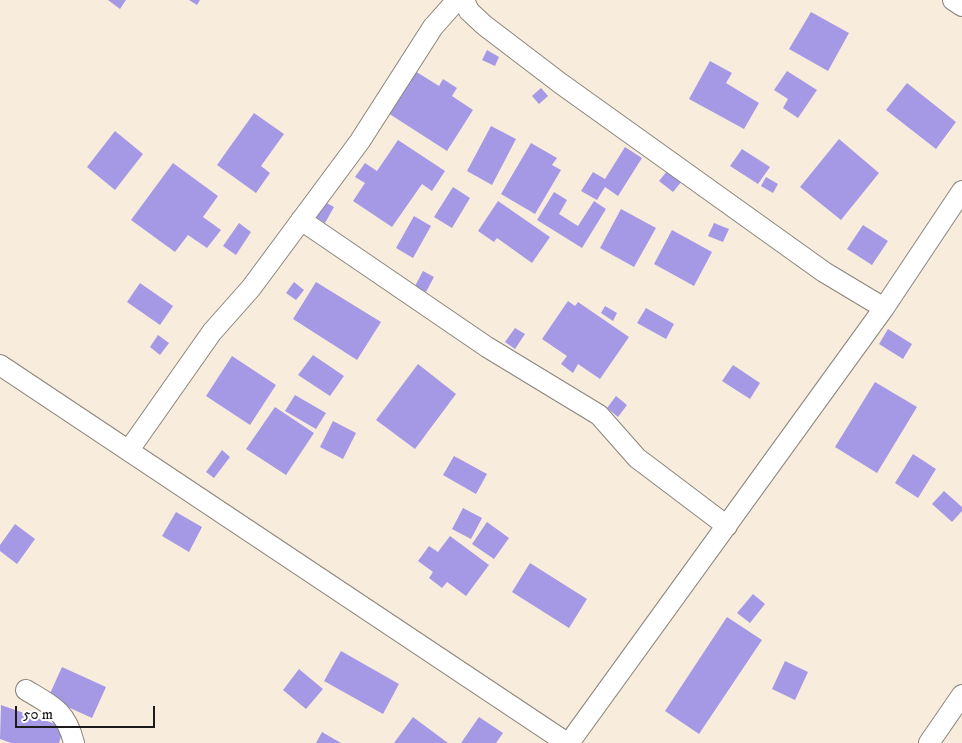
<!DOCTYPE html>
<style>
body{margin:0}
#map{position:relative;width:962px;height:743px;overflow:hidden;background:#f8eddd;font-family:"IM FELL DW Pica",serif}
canvas{display:block}
.scale{position:absolute;left:15px;top:706px;width:140px;height:22px;box-sizing:border-box;border:2px solid #1c1c1c;border-top:0;padding-left:6px;font-size:15px;line-height:18px;white-space:nowrap;color:#1c1c1c;-webkit-text-stroke:4px #fff;paint-order:stroke}
</style>
<div id="map">
<canvas width="962" height="743"></canvas>
<div class="scale">50 m</div>
</div>
<script>
const g = document.querySelector('canvas').getContext('2d');
g.lineJoin = 'round';
function fill(path, color) { g.fillStyle = color; g.fill(path, 'evenodd'); }
function trace(path, color, width, dash) { g.strokeStyle = color; g.lineWidth = width; g.lineCap = dash ? 'butt' : 'round'; g.setLineDash(dash || []); g.stroke(path); }
const building = new Path2D(`
 M108,0h18l-6,9z
 M189,0h11l-3,5z
 M811,12l38,21 -21,38 -39,-22z
 M487,50l12,7 -4,9 -13,-6z
 M710,61l22,12 -6,10 33,20 -15,26 -55,-30z
 M415,71l24,15 4,-7 14,9 -5,8 21,14 -26,41 -59,-38z
 M787,71l30,19 -19,28 -15,-10 5,-9 -14,-9z
 M907,83l49,39 -20,27 -50,-39z
 M541,88l7,8 -9,8 -7,-8z
 M254,113l30,21 -23,32 9,7 -14,20 -39,-28z
 M491,126l25,13 -24,46 -25,-14z
 M115,131l28,23 -28,36 -28,-23z
 M839,139l40,34 -38,47 -41,-33z
 M398,140l47,31 -13,20 -10,-7 -30,43 -39,-26 12,-18 -10,-6 10,-14 12,8z
 M531,143l26,15 -5,7 9,5 -26,44 -34,-20z
 M625,147l17,11 -24,38 -13,-9 -8,13 -16,-9 12,-19 12,7z
 M742,149l28,18 -12,17 -28,-18z
 M173,163l45,33 -15,21 18,13 -14,18 -19,-13 -13,17 -44,-32z
 M668,170l14,11 -9,11 -14,-11z
 M766,177l12,7 -5,9 -12,-7z
 M453,187l17,11 -18,30 -18,-11z
 M554,192l13,8 -8,14 19,12 16,-25 12,8 -24,39 -45,-28z
 M323,201l11,6 -9,16 -11,-7z
 M498,201l52,36 -18,26 -35,-25 -3,4 -16,-11z
 M621,209l35,19 -22,39 -34,-19z
 M414,216l17,10 -18,32 -17,-10z
 M239,223l12,9 -15,23 -13,-9z
 M714,223l15,6 -6,13 -15,-6z
 M863,225l25,16 -16,24 -25,-16z
 M672,230l40,22 -18,34 -40,-22z
 M423,271l11,6 -8,15 -11,-6z
 M294,282l10,8 -8,10 -10,-7z
 M316,282l65,40 -24,38 -64,-41z
 M140,283l33,23 -13,19 -33,-23z
 M568,301l7,5 3,-4 51,35 -29,42 -22,-15 -5,9 -12,-9 6,-8 -25,-17z
 M605,306l12,7 -4,8 -12,-8z
 M646,308l28,16 -8,15 -29,-16z
 M515,328l10,6 -10,15 -10,-7z
 M888,329l24,15 -9,15 -24,-15z
 M158,335l11,8 -9,12 -10,-8z
 M313,355l31,21 -14,20 -32,-21z
 M232,356l44,29 -26,40 -44,-29z
 M418,364l38,30 -41,55 -39,-29z
 M733,365l27,18 -10,16 -28,-18z
 M875,382l42,25 -40,66 -42,-26z
 M295,395l31,18 -10,16 -31,-18z
 M616,396l11,9 -9,12 -11,-9z
 M275,407l39,26 -28,42 -40,-26z
 M333,421l23,12 -13,26 -23,-12z
 M222,450l8,7 -16,21 -8,-6z
 M913,454l23,15 -18,29 -23,-15z
 M454,456l33,18 -11,20 -33,-19z
 M944,491l18,16v4l-10,11 -20,-18z
 M463,508l19,10 -11,21 -19,-10z
 M176,512l26,15 -13,25 -27,-16z
 M487,522l22,16 -15,21 -22,-15z
 M15,524l20,15 -18,25 -17,-13v-6z
 M450,536l39,29 -23,31 -19,-14 -5,6 -13,-10 4,-6 -15,-11 11,-15 9,6z
 M530,563l57,36 -18,29 -57,-36z
 M753,594l12,10 -15,19 -13,-10z
 M727,617l35,23 -63,94 -34,-23z
 M341,651l58,33 -16,30 -59,-33z
 M785,661l23,11 -13,28 -23,-11z
 M62,667l44,20 -14,31 -44,-20z
 M299,669l24,20 -17,20 -23,-19z
 M1,705l63,22 -5,16h-48l-11,-4z
 M413,717l35,26h-54z
 M479,717l24,16 -7,10h-35z
 M322,732l19,11h-25z`);
const minor = new Path2D(`
 M464,0l5,11 15,14 76,58 264,189 60,36
 M953,0l9,6
 M301,220l186,127 112,68 38,43 90,68
 M0,365l567,378
 M129,450l83,-118 39,-44 109,-147 73,-114 24,-27
 M26,690c27,16 40,21 48,53
 M569,743l315,-435 78,-117
 M929,743l33,-48`);
fill(building, '#a599e5');
trace(minor, '#8a847c', 22);
trace(minor, '#fff', 20);
</script>
